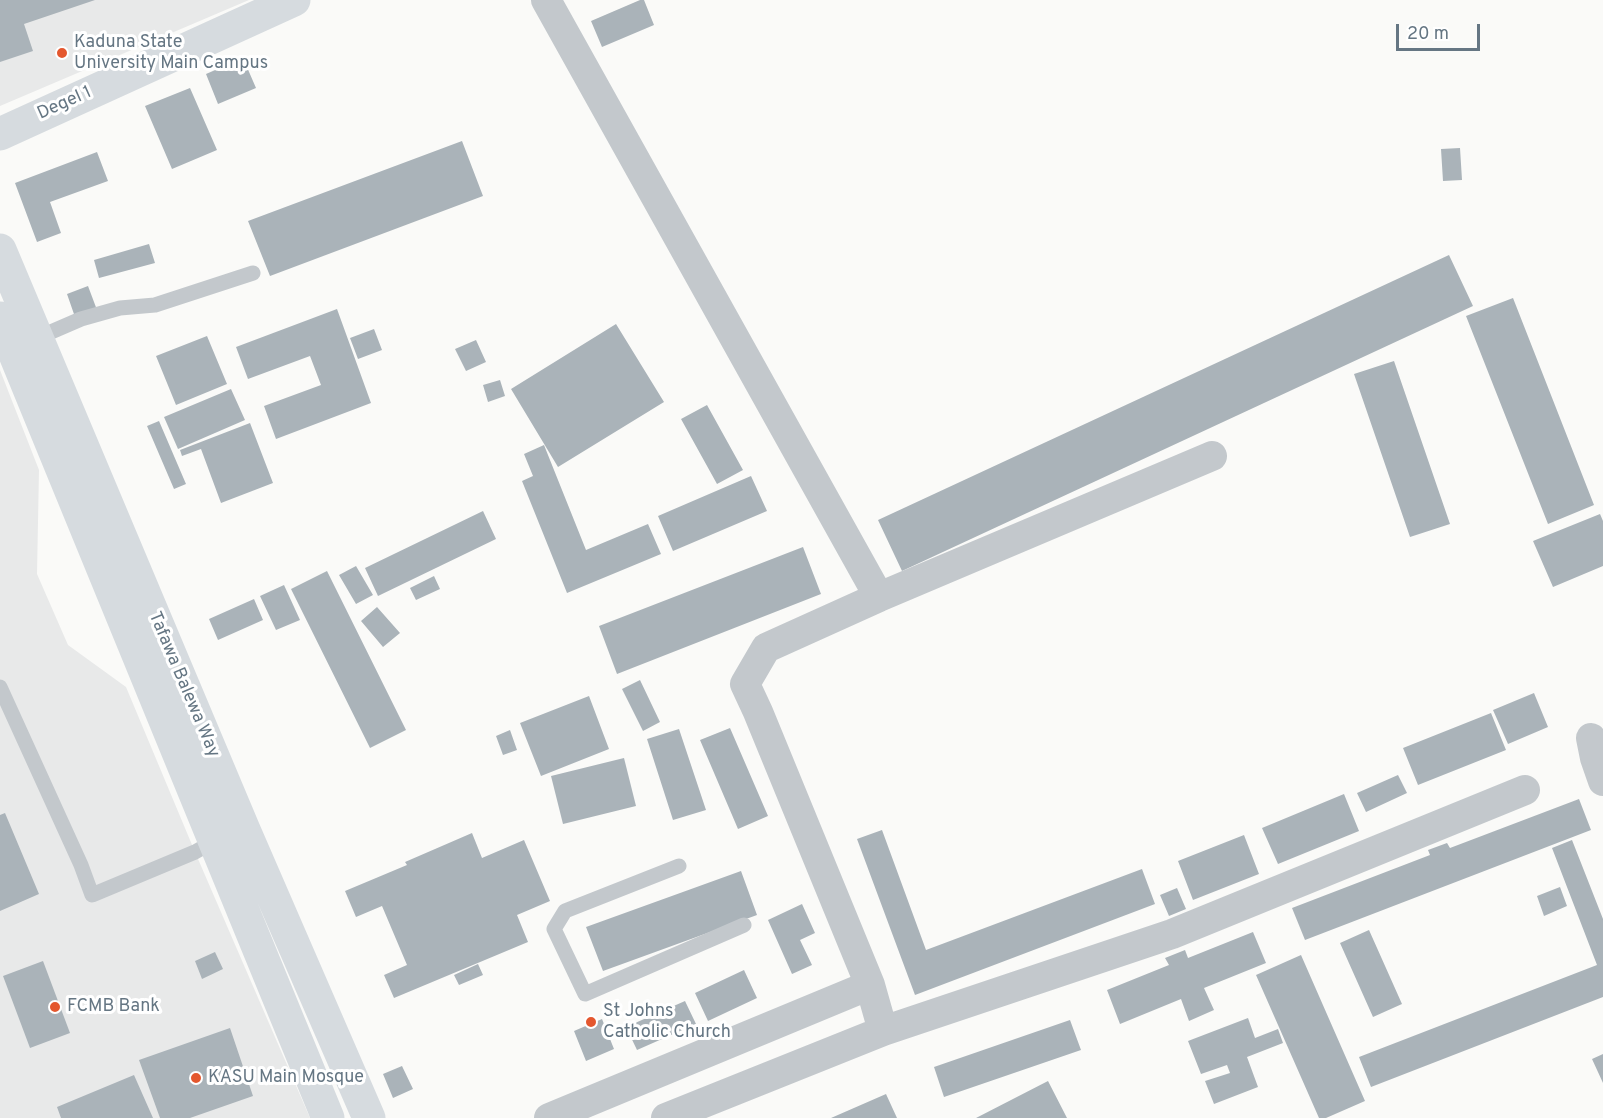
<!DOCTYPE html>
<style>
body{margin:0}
#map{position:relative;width:1603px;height:1118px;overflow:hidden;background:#fafaf8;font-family:Overpass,sans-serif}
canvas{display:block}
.scale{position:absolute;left:1396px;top:24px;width:84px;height:27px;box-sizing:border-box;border:3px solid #657683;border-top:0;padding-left:8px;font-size:18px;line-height:21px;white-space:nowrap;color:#657683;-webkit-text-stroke:4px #fff;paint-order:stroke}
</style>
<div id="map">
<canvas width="1603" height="1118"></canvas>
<div class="scale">20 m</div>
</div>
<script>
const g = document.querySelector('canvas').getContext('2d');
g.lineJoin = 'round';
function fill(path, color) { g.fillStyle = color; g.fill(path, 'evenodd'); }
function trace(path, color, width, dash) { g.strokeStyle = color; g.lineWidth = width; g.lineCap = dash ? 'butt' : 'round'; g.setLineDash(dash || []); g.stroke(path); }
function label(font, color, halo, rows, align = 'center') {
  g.font = font + ' Overpass,sans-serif'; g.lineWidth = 6; g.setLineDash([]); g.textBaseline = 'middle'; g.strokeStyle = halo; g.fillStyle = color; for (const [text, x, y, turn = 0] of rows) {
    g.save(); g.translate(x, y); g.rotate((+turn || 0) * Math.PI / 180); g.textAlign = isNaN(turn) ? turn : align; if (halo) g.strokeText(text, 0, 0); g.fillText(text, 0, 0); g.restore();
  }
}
const built = new Path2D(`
 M0,0h249l-249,106z
 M0,370l39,100 -2,104 31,71 58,42 69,165 115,266h-310z`);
const building = new Path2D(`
 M0,0h95l-71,24 9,27 -33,11z
 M640,0h4l10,25 -52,22 -11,-26z
 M243,58l13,30 -38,16 -12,-30z
 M190,88l27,62 -45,19 -27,-63z
 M462,141l21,55 -213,80 -22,-55z
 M1460,148l2,32 -19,1 -2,-32z
 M97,152l11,29 -58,21 11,31 -24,9 -22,-59z
 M149,244l6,19 -56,15 -5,-18z
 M1449,255l24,51 -571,265 -24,-51z
 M88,286l9,24 -22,7 -8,-23z
 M1513,298l81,207 -46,19 -82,-208z
 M337,309l34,94 -95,36 -12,-33 57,-21 -11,-29 -62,23 -12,-32z
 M616,324l48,78 -106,65 -47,-78z
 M374,329l8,21 -24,9 -8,-21z
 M207,336l20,48 -51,21 -20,-49z
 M476,340l10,22 -20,9 -11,-22z
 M1394,361l56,163 -40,13 -56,-163z
 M500,380l5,16 -17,6 -5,-17z
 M231,389l14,31 -67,29 -14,-32z
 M707,405l36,65 -26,14 -36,-65z
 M159,421l27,63 -12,5 -27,-63z
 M250,423l23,60 -52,20 -20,-54 -19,7 -2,-6z
 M544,445l42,105 62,-26 13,30 -94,39 -45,-112 11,-5 -9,-22z
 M751,476l16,35 -94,40 -15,-35z
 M483,511l13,28 -118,57 -13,-28z
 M1600,514l3,7v45l-50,21 -20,-46z
 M803,547l18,47 -204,80 -18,-48z
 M356,566l17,29 -17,9 -17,-29z
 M327,571l79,159 -36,18 -79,-159z
 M434,576l6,13 -24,11 -6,-12z
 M284,585l16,35 -24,10 -16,-34z
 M254,599l9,21 -45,20 -9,-21z
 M377,607l23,26 -17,14 -22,-26z
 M640,680l20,42 -17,9 -21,-42z
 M1534,693l14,34 -40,17 -15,-34z
 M589,696l20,53 -68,27 -21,-53z
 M1491,713l15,37 -88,35 -15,-37z
 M730,728l38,88 -30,13 -38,-89z
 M679,729l27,81 -33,10 -26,-81z
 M510,730l7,20 -14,5 -7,-19z
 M624,758l12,48 -73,18 -12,-48z
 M1398,775l9,18 -41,19 -9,-19z
 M1344,794l15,37 -81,33 -16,-36z
 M1579,799l12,31 -286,110 -13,-32 138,-53 -2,-5 19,-7 3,5z
 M5,813l34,81 -39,17v-96z
 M882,830l44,120 216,-81 13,35 -240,91 -58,-156z
 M472,833l10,25 42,-18 26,61 -33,14 11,27 -134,56 -10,-23 23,-10 -25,-59 -26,11 -11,-26 62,-26 -2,-3z
 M1244,835l15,39 -66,26 -15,-39z
 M1572,840l31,79v78l-232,90 -12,-30 238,-92 -45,-117z
 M741,871l16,44 -154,56 -17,-44z
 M1560,887l7,19 -23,10 -7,-20z
 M1177,888l9,21 -17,7 -9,-21z
 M802,904l13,29 -15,7 12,25 -20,9 -24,-54z
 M1369,930l33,74 -29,13 -33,-74z
 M1253,932l13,31 -62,25 10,22 -25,11 -8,-22 -61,25 -13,-34 62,-25 -4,-7 20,-8 3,8z
 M215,952l8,17 -21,10 -7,-18z
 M1301,955l64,146 -39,17h-7l-63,-143z
 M43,961l27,72 -40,15 -27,-72z
 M478,964l5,11 -24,10 -5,-10z
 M744,970l13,28 -49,23 -13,-28z
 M685,1001l11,23 -59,26 -11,-23z
 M1248,1018l7,20 23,-9 5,14 -36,14 11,30 -44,17 -9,-23 25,-8 -3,-8 -26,9 -13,-33z
 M602,1019l12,30 -28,12 -12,-30z
 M1070,1020l11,30 -137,47 -10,-30z
 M230,1028l23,68 -63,22h-30l-21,-58z
 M1603,1054v29l-11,-24z
 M402,1066l11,23 -20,9 -10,-24z
 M134,1075l19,43h-92l-4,-11z
 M1048,1081l19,37h-91z
 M886,1094l11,24h-66z`);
const lane = new Path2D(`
 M37,338l44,-19 39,-11 35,-3 98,-32
 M0,687l81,178 11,30 103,-43 23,-13
 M679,866l-114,45 -11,18 31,65 159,-69`);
const street = new Path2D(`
 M546,0l333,597
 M1591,738l4,20 8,23
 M883,1031l-13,-46 -112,-273 -13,-28 21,-36 113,-51 333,-141
 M549,1118l321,-133
 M666,1118l217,-87 289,-97 353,-144`);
const secondary = new Path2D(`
 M0,134l294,-134
 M0,250l244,580 125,288
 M0,318l328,800`);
const markers = [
 [62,53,6,"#e4572e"],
 [55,1007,6,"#e4572e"],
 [591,1022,6,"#e4572e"],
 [196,1078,6,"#e4572e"]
];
const poiNames = [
 ["Kaduna State",74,43],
 ["University Main Campus",74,64],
 ["FCMB Bank",67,1007],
 ["St Johns",603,1012],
 ["Catholic Church",603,1033],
 ["KASU Main Mosque",208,1078]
];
const streetNames = [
 ["Degel 1",65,104,-24],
 ["Tafawa Balewa Way",183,685,67]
];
fill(built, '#e8e9e9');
fill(building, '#aab3b9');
trace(lane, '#c3c8cc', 15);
trace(street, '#c3c8cc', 30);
trace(secondary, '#d6dbdf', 33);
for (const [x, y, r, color] of markers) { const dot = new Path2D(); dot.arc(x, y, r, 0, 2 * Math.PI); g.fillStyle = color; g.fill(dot); trace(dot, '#fff', 2); }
label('18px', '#657683', '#fff', poiNames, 'left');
label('18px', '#657683', '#fff', streetNames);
</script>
